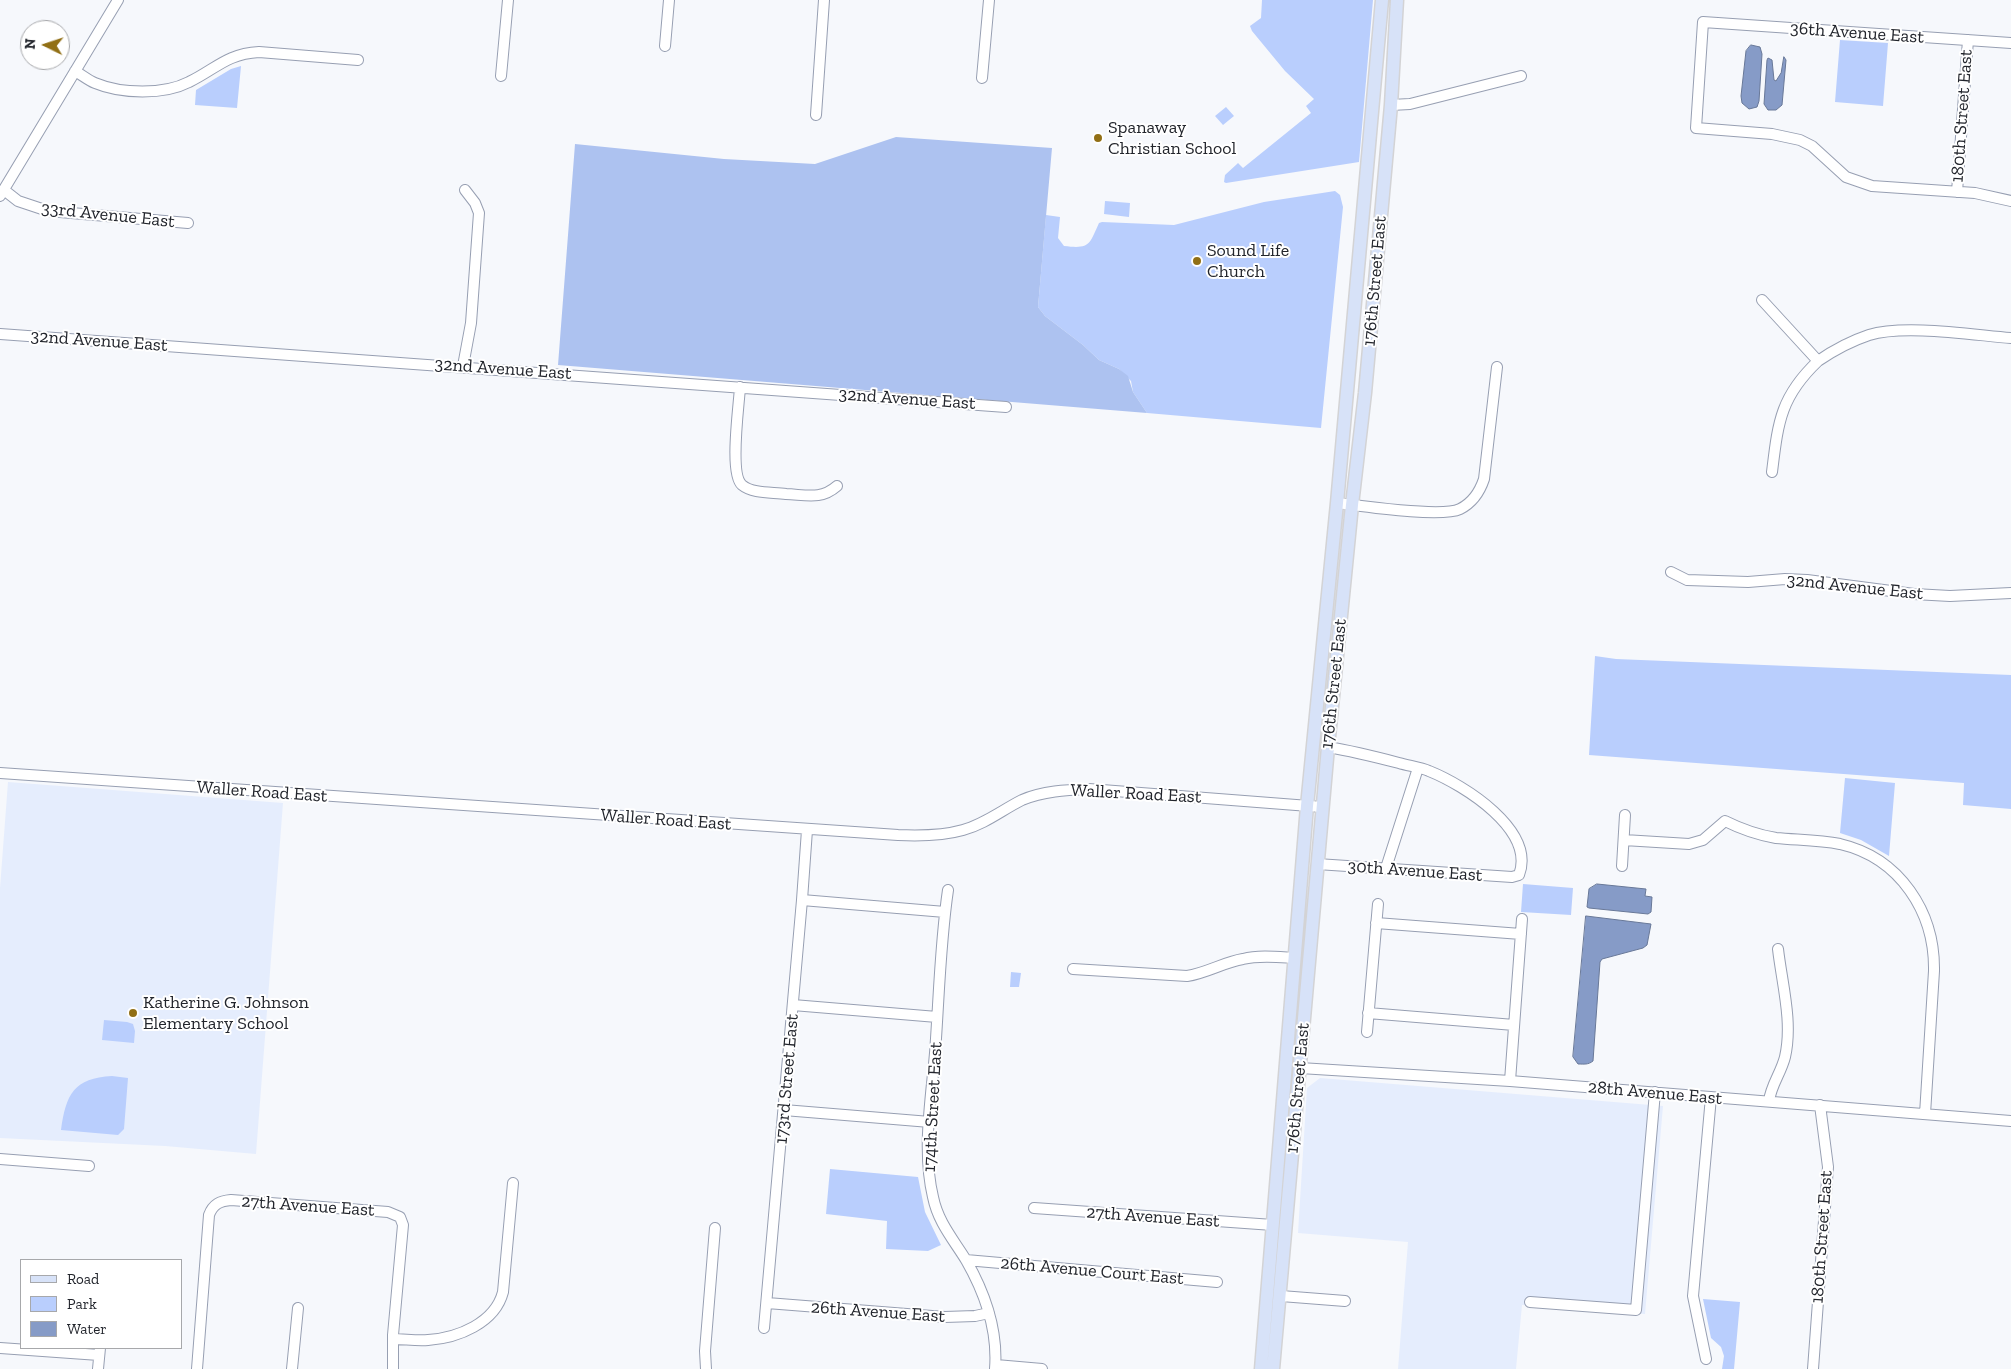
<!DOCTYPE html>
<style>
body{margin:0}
#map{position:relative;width:2011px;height:1369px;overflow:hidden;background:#f6f8fc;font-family:"Zilla Slab",serif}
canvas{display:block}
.legend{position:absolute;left:20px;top:1259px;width:162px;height:90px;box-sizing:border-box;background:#fff;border:1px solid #a7a8ab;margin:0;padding:6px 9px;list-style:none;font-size:15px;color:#22252c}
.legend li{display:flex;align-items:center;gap:10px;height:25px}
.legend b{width:25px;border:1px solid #a7a8ab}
.north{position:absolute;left:20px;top:20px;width:50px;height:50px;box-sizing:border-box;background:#fff;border:1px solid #a7a8ab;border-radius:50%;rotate:274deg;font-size:14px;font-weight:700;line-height:20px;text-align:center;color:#22252c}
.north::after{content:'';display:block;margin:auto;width:18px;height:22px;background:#916f15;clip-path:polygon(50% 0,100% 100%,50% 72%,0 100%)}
</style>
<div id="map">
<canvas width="2011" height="1369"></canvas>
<ul class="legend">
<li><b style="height:6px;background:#d7e2f8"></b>Road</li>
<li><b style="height:14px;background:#b9cefd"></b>Park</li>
<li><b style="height:14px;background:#869bc7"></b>Water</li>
</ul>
<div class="north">N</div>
</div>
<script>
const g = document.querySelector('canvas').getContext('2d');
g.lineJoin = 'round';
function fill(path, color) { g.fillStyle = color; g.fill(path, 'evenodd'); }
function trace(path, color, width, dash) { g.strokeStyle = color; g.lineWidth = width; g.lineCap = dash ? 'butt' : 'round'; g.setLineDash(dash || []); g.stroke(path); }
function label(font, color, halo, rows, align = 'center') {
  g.font = font + ' "Zilla Slab",serif'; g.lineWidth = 4; g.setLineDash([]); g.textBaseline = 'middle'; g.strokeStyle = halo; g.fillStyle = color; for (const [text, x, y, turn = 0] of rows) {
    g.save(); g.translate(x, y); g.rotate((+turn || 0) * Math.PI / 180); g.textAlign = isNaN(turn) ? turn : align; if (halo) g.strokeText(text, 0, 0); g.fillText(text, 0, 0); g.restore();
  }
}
const built = new Path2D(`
 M8,782l275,21 -27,351 -91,-8 -165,-8v-250z
 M1320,1078l343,28 -18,208 -123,-9 -6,64h-118l10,-127 -110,-9 9,-145z`);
const green = new Path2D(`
 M1262,0h111l-14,162 -133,21 -2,-1 1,-7 12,-11 1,-1 5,5 68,-55 -5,-7 8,-7 -29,-28 -33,-40 -2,-5 11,-8z
 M1840,40l48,3 -5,63 -48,-4z
 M241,66l-4,42 -42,-3 1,-15 35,-21z
 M1226,107l8,9 -11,9 -8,-9z
 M1335,191l5,4 3,12 -22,221 -174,-15 -14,-21 -2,-11 -12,-12 -20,-9 -16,-15 -38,-29 -7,-9 8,-92 14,2 -2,21 6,8c26,3 25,-1 35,-23l3,-1 72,3 90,-23z
 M1105,201l25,2 -1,14 -25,-3z
 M1595,656l21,3 395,16v134l-48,-4 1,-22 -375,-28z
 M1845,778l50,5 -6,73 -28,-16 -21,-7z
 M1523,884l50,4 -2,27 -50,-3z
 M1011,972l10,1 -2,14h-9z
 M104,1020l23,2 6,2 2,7 -1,12 -32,-3z
 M112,1076l16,2 -4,51 -6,6 -57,-5c5,-36 13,-52 51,-54z
 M830,1169l88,8 7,35 16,33 -13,6 -42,-2 1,-28 -61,-7z
 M1703,1299l37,3 -6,67h-12l2,-13 -3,-9 -10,-9z`);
const forest = new Path2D(`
 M896,137l156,11 -14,159 7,9 38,29 16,15 20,9 9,7 5,16 14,21 -589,-48 17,-221 149,15 91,5z`);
const water = new Path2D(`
 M1751,45l9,2 2,7 -3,47 -2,6 -8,2 -7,-6 -1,-7 5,-45z
 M1784,57l2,3 -4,45 -6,5h-8l-4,-6 3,-44 1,-2 4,2 2,20 2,1 5,-8z
 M1597,884l49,5 -1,7 7,1 -1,15 -3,2 -59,-6 -2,-1 2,-18z
 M1586,916l65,8 -4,21 -4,3 -41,11 -2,3 -7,99c-5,4 -9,3 -15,3l-5,-7z`);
const minor = new Path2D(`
 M2011,43l-308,-21 -7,106 76,6 28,6 12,6 34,31 26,9 103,7 36,8
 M665,46l4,-46
 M75,71c7,4 13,9 20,12 26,11 69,12 94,-1 27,-13 37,-28 70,-30l99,8
 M501,76l7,-76
 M982,78l7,-78
 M1391,105l19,-1 111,-28
 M816,115l8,-115
 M4,190l14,11 30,10 140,12
 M1957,192l11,-152
 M0,196l118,-196
 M1762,300l56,61c-38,36 -40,62 -46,111
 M0,334l1006,73
 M1818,361c16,-11 33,-20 51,-26 35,-11 104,0 142,3
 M463,366l8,-43 8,-110 -4,-10 -10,-13
 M740,387c-1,19 -11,87 2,98 11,9 30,7 44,9 21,1 35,6 51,-8
 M1337,503c25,3 104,15 123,6 12,-6 20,-18 24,-30l13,-112
 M1671,572l16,8 61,2 37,-3 22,1 107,14 36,2 61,-3
 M0,773l898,62c22,1 44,1 65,-5 22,-6 39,-20 59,-30 21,-9 44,-10 67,-11l233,18
 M1624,840l65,4 14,-4 22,-19c16,8 33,14 51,17 21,2 43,2 64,6 60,14 95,68 94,127l-9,143
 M1317,864l195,13 7,-2c17,-45 -55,-90 -90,-104 -9,-4 -20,-5 -30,-8 -23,-6 -47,-12 -71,-16
 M1622,866l3,-51
 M1386,868l32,-100
 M948,890c-8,54 -9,109 -13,163 -4,47 -13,98 -2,144 5,25 20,42 33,63 19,33 32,71 29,109
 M802,900l143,12
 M1376,923l145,11
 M1073,969l114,7c20,-3 37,-14 56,-17 16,-4 34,-2 51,-1
 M793,1005l144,12
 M1368,1013l146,12
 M1367,1032l11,-128
 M1300,1068l210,13 501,40
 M1510,1081l12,-162
 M1769,1101c2,-16 12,-28 16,-44 8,-35 -3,-73 -7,-108
 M784,1110l146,12
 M0,1159l89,7
 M1034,1208l239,17
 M966,1260l251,22
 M1281,1296l64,5
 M1530,1302l106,8 19,-218
 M767,1303l178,14 30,-1 14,-3
 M764,1328l38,-428 5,-70
 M393,1339c11,0 24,2 35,1 30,-2 67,-17 75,-48l10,-109
 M0,1348l99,7
 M1706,1359l-13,-63 18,-199
 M996,1365l46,4
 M98,1369l2,-21
 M197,1369l12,-154c4,-11 11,-14 22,-15l157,12 12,5 3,8 -10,110v34
 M292,1369l6,-61
 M706,1369l-1,-18 10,-123
 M1813,1369l15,-202 -8,-62`);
const major = new Path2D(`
 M1261,1369l46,-563 30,-303 45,-503
 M1273,1369l55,-622 24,-242 13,-112 26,-288 6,-105`);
const markers = [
 [1098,138,5,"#916f15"],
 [1197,261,5,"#916f15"],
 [133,1013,5,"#916f15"]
];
const streetNames = [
 ["36th Avenue East",1857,33,4],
 ["180th Street East",1962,116,-86],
 ["33rd Avenue East",108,215,6],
 ["176th Street East",1375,281,-85],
 ["32nd Avenue East",99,341,4],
 ["32nd Avenue East",503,369,4],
 ["32nd Avenue East",907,399,4],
 ["32nd Avenue East",1855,587,6],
 ["176th Street East",1334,684,-84],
 ["Waller Road East",262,792,4],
 ["Waller Road East",1136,794,3],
 ["Waller Road East",666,820,4],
 ["30th Avenue East",1415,871,4],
 ["173rd Street East",787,1079,-85],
 ["176th Street East",1298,1088,-85],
 ["28th Avenue East",1655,1093,5],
 ["174th Street East",933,1107,-87],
 ["27th Avenue East",308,1206,4],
 ["27th Avenue East",1153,1217,4],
 ["180th Street East",1822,1237,-86],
 ["26th Avenue Court East",1092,1271,5],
 ["26th Avenue East",878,1312,4]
];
const poiNames = [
 ["Spanaway",1108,128],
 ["Christian School",1108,149],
 ["Sound Life",1207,251],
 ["Church",1207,272],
 ["Katherine G. Johnson",143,1003],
 ["Elementary School",143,1024]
];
fill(built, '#e5edfd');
fill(green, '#b9cefd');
fill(forest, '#adc2f0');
fill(water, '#869bc7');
trace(water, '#687898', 1);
trace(minor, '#979fb2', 12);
trace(major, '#d3d3d5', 15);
trace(minor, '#fff', 10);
trace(major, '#d7e2f8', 12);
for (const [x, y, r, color] of markers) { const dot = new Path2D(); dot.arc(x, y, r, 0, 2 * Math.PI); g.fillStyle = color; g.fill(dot); trace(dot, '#fff', 2); }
label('18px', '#22252c', '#fff', streetNames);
label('18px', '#22252c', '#fff', poiNames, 'left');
</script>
